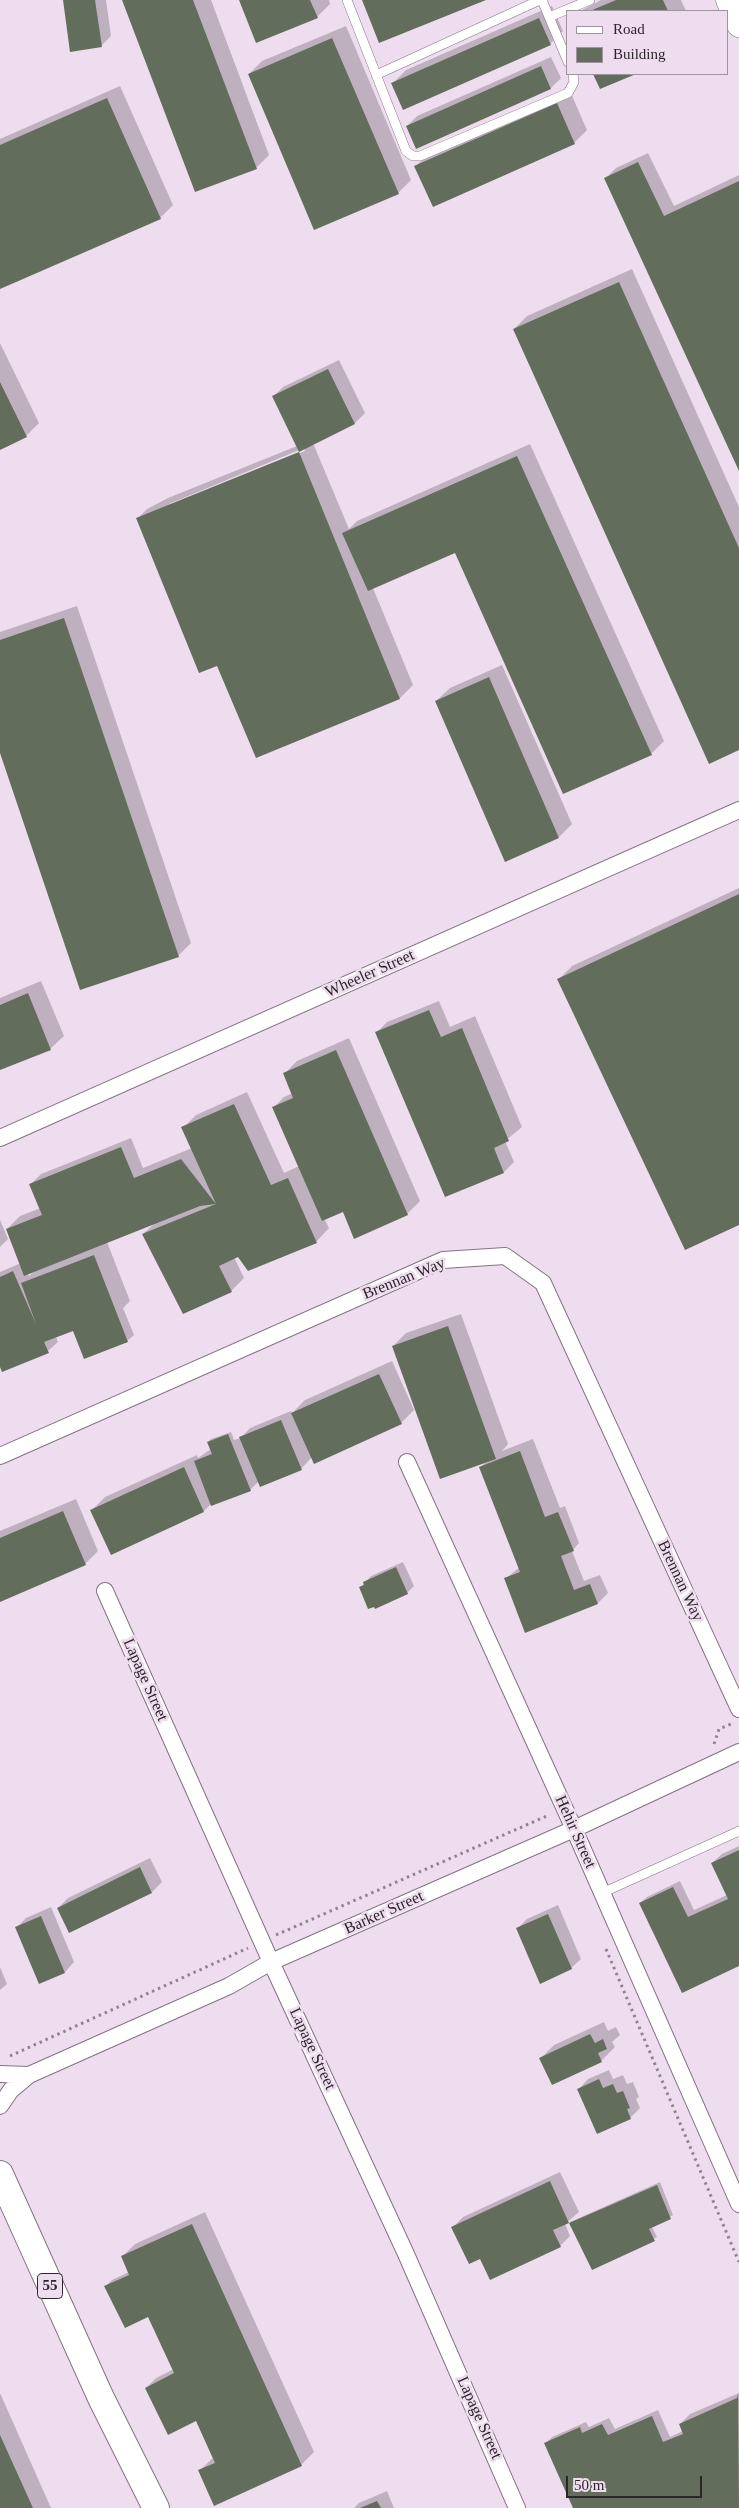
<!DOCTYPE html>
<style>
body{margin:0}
#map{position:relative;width:739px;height:2508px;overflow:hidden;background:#ede;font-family:Georgia,serif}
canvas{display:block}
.legend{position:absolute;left:566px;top:10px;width:162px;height:65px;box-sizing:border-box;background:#ede;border:1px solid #a093a0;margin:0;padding:6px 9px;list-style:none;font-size:15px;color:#2c252c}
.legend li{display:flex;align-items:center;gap:10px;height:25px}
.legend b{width:25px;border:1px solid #a093a0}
.scale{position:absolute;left:566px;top:2476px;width:136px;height:22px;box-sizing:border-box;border:2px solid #2c252c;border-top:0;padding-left:6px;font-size:15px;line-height:18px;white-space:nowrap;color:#2c252c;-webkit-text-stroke:4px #ede;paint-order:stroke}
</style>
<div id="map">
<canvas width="739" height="2508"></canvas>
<ul class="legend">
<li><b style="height:6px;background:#fff"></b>Road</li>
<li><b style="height:14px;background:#636d5c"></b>Building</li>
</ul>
<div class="scale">50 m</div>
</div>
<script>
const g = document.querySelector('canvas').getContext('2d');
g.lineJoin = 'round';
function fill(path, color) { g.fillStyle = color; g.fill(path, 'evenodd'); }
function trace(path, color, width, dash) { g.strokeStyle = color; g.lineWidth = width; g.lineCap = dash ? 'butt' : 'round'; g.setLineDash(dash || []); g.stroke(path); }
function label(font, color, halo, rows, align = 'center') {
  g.font = font + ' Georgia,serif'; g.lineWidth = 5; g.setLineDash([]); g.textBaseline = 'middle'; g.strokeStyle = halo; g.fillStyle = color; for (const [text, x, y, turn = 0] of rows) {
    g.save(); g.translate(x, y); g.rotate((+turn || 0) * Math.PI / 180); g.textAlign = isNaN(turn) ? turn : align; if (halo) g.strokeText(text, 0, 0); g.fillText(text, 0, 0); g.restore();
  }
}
const shadow = new Path2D(`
 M64,0h42l5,36 -10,10z
 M123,0h88l58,155 -13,13z
 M240,0h89l1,4 -13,13z
 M601,0h80l5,11h-106z
 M552,6l11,25 -13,13 -157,39 13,-13z
 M346,26l65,154 -13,13 -149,-119 13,-13z
 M551,57l10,21 -10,10 -144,38 10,-10z
 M120,86l53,119 -13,13 -160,70v-149z
 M570,91l17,39 -13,13 -158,23 13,-13z
 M648,153l26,53 65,-31v293l-133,-290 10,-10z
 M632,269l107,238v242l-225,-420 13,-13z
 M0,343l39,80 -13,13 -26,12z
 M339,360l26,53 -10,10 -42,20 36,86 8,-8 173,-77 134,297 -13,13 -196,-203 -82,37 40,97 -13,13 -144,58 -38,-93 -81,-144 10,-10 21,-11 129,-52 -24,-49 10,-10zM304,448l1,3 -136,55v-2z
 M77,606l114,337 -13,13 -178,-207v-117z
 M502,665l70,159 -13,13 -53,23 -70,-159 14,-13z
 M739,888v336l-180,-245 13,-13z
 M41,981l23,55 -14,13 -50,20v-71z
 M439,1001l11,26 25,-11 47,111 -17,14 9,21 -10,10 -58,24 -69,-164 10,-10z
 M349,1038l71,163 -13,13 -63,-4 -20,8 5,10 -13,14 -78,13 -4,2 10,21 -13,13 -88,-57 12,-11 -48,19 23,59 -7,7 11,27 -7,6 -48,-13 -23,9 2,5 -10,9 -48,13v-92l21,-9 -14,-34 13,-13 21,-8 -10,-24 10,-10 90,-36 12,30 49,-20 -9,-20 13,-13 51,-23 37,81 15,-7 -25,-59 10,-10 9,-4 -9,-19 13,-13zM36,1270l-7,6 -1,-3z
 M0,1220l8,19 -8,8z
 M461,1314l47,130 -6,7 31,-12 27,69 5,-2 14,37 -7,8 12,30 16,-6 8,18 -10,10 -73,28 -20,-52 15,-12 -40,-99 8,-8 -95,-114 13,-13z
 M392,1361l22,49 -13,13 -89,34 -11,12 -42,12 -9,9 -38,13 -8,8 -93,42 -19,-43 13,-13 92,-42 1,3 13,-9 -3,-7 3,-3 20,-7 3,8 7,-2 9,-10 41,-17 1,2 13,-13z
 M76,1499l22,52 -13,13 -85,36v-69z
 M403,1562l11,24 -7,7 -47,-5 11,-12z
 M739,1846v119l-99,-62 7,-6 33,-16 14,29 33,-15 -15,-32 10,-9z
 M150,1858l12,24 -10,10 -82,39 -12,-23 10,-10z
 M558,1905l23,54 -10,9 -54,-39 10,-10z
 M51,1907l23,55 -9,10 -25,10 -24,-54 10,-10z
 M0,1967l7,17 -7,6z
 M604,2022l4,9 8,-4 4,8 -8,7 3,5 -14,14 -48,23 -12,-26 13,-13z
 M609,2070l4,9 10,-4 4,9 6,-2 6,15 -3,2 4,9 -10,10 -51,-29 9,-10z
 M560,2172l19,40 -14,12 5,12 -10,10 -69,32 -10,-21 -28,-30 10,-10z
 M660,2182l13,33 -21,12 5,10 -64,32 -23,-47z
 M205,2212l109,240 -13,13 -102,6 15,-14 -17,-37 -51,-32 10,-10 18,-9 -25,-55 -43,-28 6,-6 17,-8 -7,-15 13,-13z
 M0,2393l51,115h-51z
 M739,2393v115h-165l-28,-65 6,-6 34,-15 3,5 20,-9 6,11 43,-19 12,27 13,-6 -3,-7 10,-10z
 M387,2491l7,17h-40l5,-5z`);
const building = new Path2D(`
 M63,0h32l7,47 -32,5z
 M122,0h71l64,169 -62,23z
 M239,0h71l8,18 -62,25z
 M362,0h124l-107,43z
 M616,0h47l5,11h-78z
 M539,18l12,27 -148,65 -12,-27z
 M332,38l67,156 -85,36 -66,-156z
 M541,66l10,23 -135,60 -10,-23z
 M593,74h43l-36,15z
 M107,98l54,121 -161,70v-144z
 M557,103l18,41 -142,63 -19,-41z
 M638,162l26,54 75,-35v290l-135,-293z
 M619,282l120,266v202l-30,14 -196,-435z
 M328,369l27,55 -56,28 -27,-56z
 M0,382l27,55 -27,13z
 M299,452l101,247 -144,59 -39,-92 -18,7 -63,-155z
 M517,456l135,299 -89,39 -108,-241 -87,38 -26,-58z
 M64,618l115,339 -99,33 -80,-237v-113z
 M489,677l70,161 -54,24 -70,-161z
 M739,894v331l-54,25 -128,-271z
 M28,993l23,57 -51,20v-65z
 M429,1010l12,27 21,-9 47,113 -15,7 10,25 -59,24 -70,-165z
 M336,1050l72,165 -54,24 -11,-27 -21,9 -50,-114 21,-9 -10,-25z
 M234,1104l37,81 17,-7 29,65 -69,28 -10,-14 -19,9 13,26 -49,22 -41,-80 74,-30 -35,-77z
 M121,1147l13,31 47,-19 35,45 -16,2 -176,70 -18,-47 36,-14 -13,-31z
 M94,1255l34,87 -44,17 -11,-28 -29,11 5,11 -47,19 -2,-5v-90l13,-6 23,53 -15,-41z
 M448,1326l48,133 -56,20 -48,-133z
 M379,1374l23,50 -88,40 -23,-51z
 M281,1420l21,50 -42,17 -21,-50z
 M228,1434l23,57 -40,15 -17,-45 18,-7 -5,-12z
 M520,1451l25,66 13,-5 16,39 -13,5 13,34 16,-6 8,20 -73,29 -21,-55 16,-6 -41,-105z
 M184,1467l20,45 -93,43 -21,-45z
 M63,1511l23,54 -86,37v-64z
 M396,1567l12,27 -33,15 -1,-2 -6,2 -9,-22 5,-2 -1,-3z
 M739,1850v116l-57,27 -43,-90 34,-16 15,30 40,-18 -17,-36z
 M140,1867l12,26 -83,40 -12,-25z
 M548,1914l24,55 -32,15 -24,-56z
 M41,1916l24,57 -26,11 -24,-57z
 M590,2034l5,9 8,-4 4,10 -9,4 4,9 -50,23 -13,-27z
 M599,2079l4,9 10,-4 4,9 6,-2 7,17 -3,1 4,10 -34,15 -20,-45z
 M550,2181l19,42 -16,7 8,17 -71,33 -10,-21 -11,5 -18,-37z
 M657,2185l14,34 -22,10 6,12 -63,29 -23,-47z
 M192,2224l110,242 -88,40 -16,-36 17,-7 -19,-42 -28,14 -23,-47 29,-15 -26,-56 -23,11 -21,-42 25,-11 -8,-19z
 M738,2394l1,114h-166l-29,-65 36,-16 2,6 20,-9 6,11 44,-19 11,26 20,-8 -4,-10 58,-26z
 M0,2435l33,73h-33z
 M377,2501l4,7h-21z`);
const path = new Path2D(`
 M714,1744l5,-15 12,-5
 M276,1935l273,-120
 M606,1949l133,313
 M10,2056l238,-108`);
const lane = new Path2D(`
 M347,0l59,151 7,5h7l148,-63 6,-11 -1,-8
 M542,0l26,62
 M549,17l41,-17
 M376,75l164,-75
 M602,1893l137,-62`);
const street = new Path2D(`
 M0,1138l739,-328
 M0,1456l443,-196 62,-4 38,27 196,426
 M407,1462l167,367 165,375
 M105,1591l166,371 135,292 111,254
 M0,2074l29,1
 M0,2106l11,-16 18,-15 200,-89 42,-24 303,-133 165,-77`);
const secondary = new Path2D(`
 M728,0l11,25`);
const primary = new Path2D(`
 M0,2174l101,224 55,110`);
const shields = [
 [50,2286,25]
];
const shieldNames = [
 ["55",50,2286]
];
const streetNames = [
 ["Wheeler Street",370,974,-24],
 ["Brennan Way",404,1279,-22],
 ["Brennan Way",680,1581,65],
 ["Lapage Street",145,1680,66],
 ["Hehir Street",575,1832,66],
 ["Barker Street",384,1913,-24],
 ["Lapage Street",312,2049,65],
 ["Lapage Street",479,2418,66]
];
fill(shadow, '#0003');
fill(building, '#636d5c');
trace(lane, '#827382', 10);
trace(street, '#827382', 18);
trace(secondary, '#827382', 25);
trace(primary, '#827382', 28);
trace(path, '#908490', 3, [2.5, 4]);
trace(lane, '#fff', 9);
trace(street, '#fff', 16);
trace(secondary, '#fff', 24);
trace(primary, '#fff', 26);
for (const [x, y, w] of shields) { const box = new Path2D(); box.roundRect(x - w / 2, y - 12.5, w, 25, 4); g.fillStyle = '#ede'; g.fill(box); trace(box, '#2c252c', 1); }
label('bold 15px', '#2c252c', null, shieldNames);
label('16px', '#2c252c', '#ede', streetNames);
</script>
